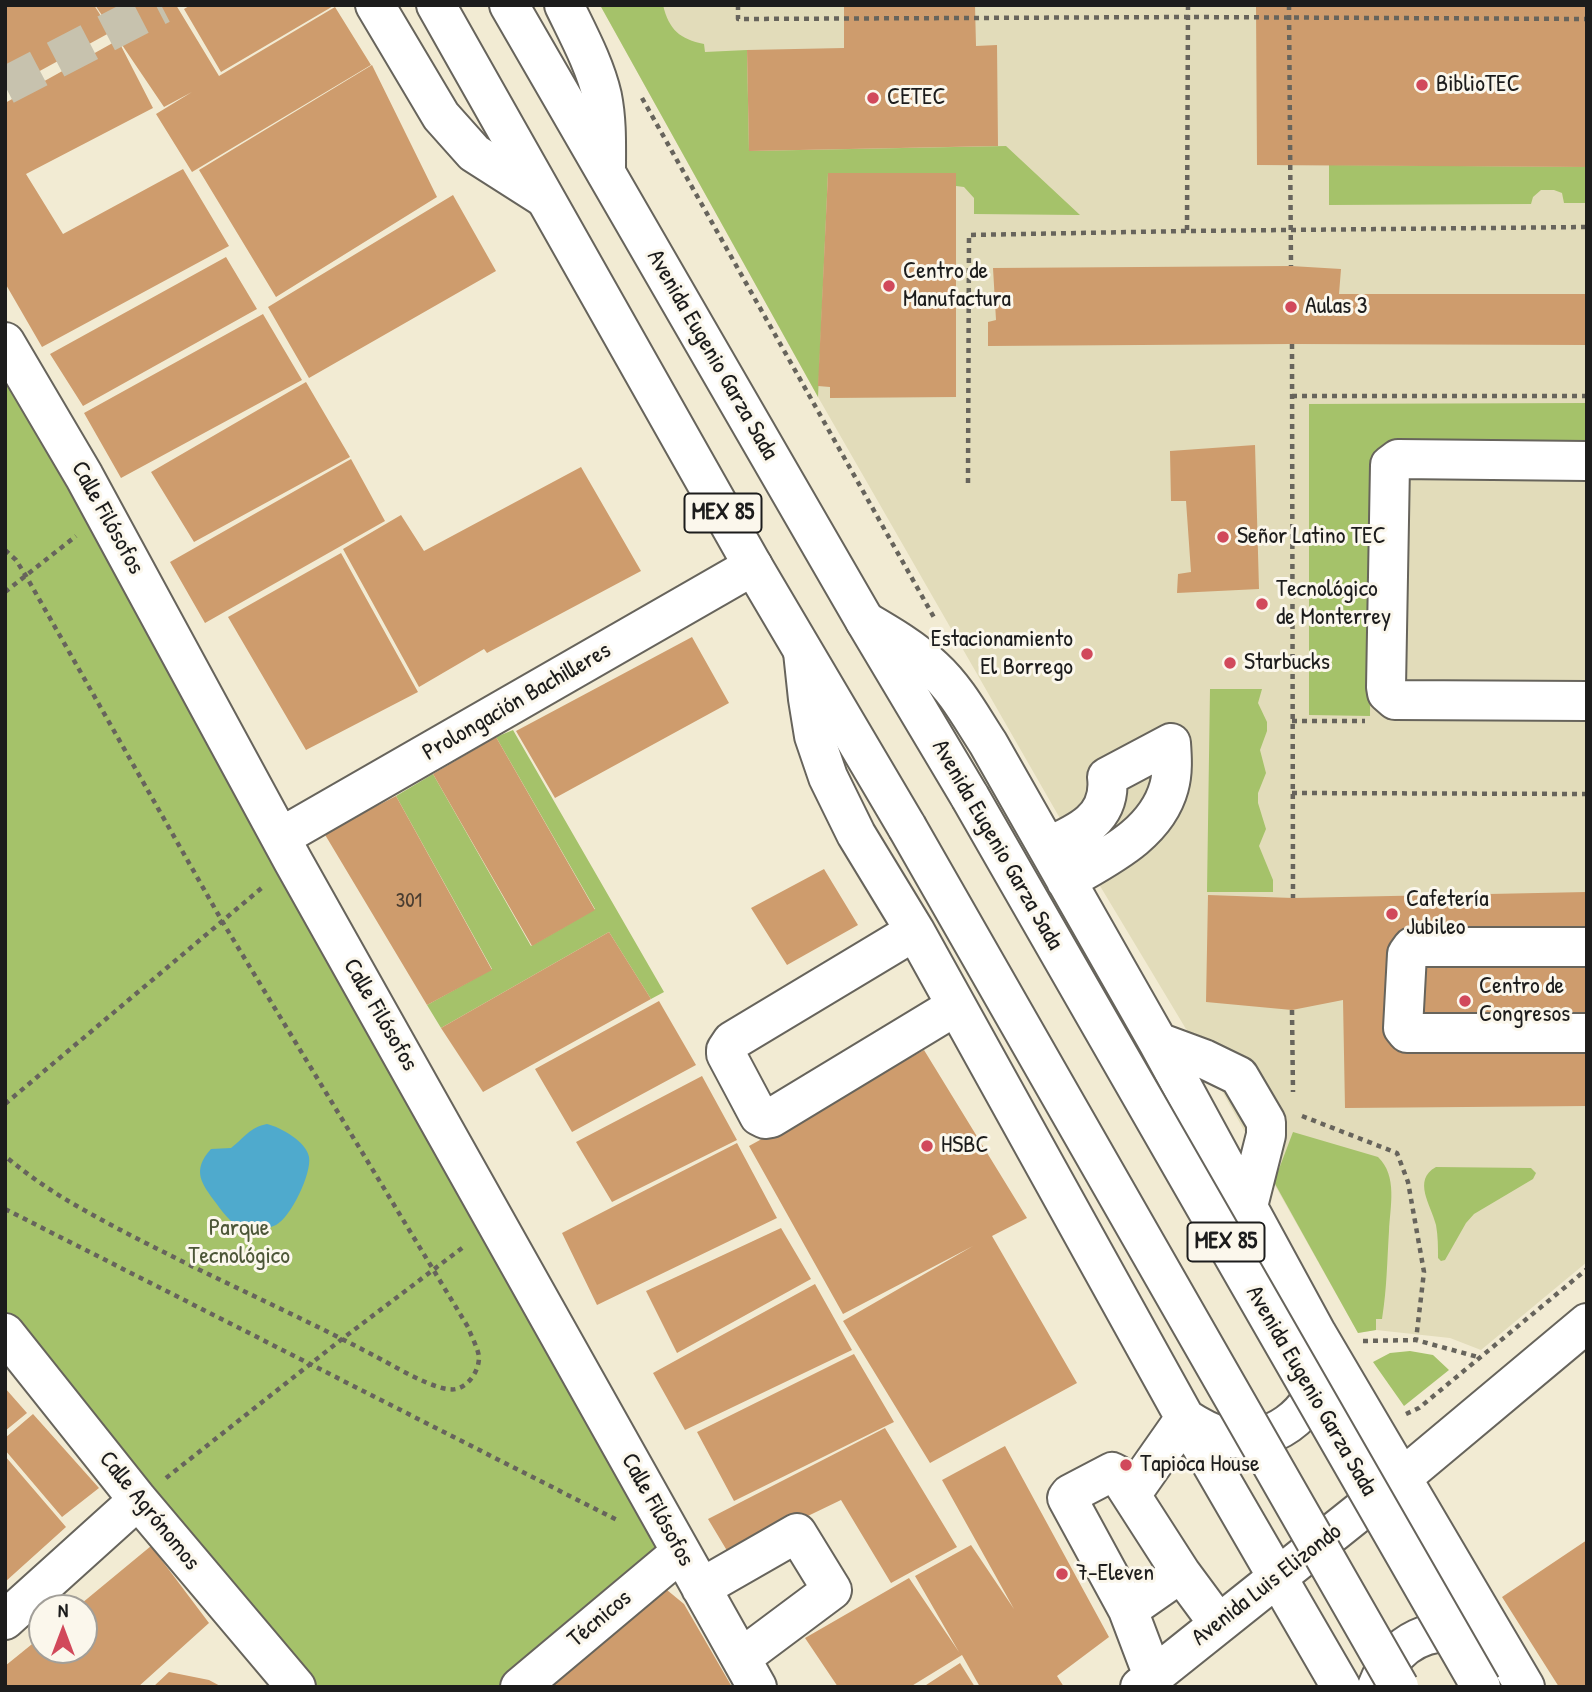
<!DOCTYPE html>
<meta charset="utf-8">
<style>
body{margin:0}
#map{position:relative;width:1592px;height:1692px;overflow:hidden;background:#f2ebd3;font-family:"Patrick Hand",sans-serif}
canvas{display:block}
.frame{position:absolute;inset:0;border:7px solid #1c1c1c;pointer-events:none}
.north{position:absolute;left:28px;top:1594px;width:70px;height:70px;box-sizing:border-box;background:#fbf7ec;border:2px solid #a29f99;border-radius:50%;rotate:0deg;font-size:19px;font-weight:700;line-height:28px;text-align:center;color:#1c1c1c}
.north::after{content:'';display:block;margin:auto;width:24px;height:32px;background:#d1495b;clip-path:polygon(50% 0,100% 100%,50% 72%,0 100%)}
</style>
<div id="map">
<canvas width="1592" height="1692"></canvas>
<div class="frame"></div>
<div class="north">N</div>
</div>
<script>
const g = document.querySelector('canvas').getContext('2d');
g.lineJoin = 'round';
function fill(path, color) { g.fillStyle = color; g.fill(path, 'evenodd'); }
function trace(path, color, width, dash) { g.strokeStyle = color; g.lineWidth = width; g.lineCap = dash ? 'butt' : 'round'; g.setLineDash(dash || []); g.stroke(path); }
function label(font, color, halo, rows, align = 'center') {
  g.font = font + ' "Patrick Hand",sans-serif'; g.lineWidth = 6; g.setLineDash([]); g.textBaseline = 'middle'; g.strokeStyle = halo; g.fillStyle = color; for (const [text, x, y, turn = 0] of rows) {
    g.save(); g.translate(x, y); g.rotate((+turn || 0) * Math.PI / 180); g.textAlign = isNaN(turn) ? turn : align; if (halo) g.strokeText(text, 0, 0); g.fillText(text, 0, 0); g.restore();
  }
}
const built = new Path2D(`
 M600,5h987v1257l-106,88 -31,-12 -74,-8 -18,3 -154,-274 -131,-218 -255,-444z`);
const green = new Path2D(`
 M600,5h63c6,25 17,34 41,39l1,8 42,-2 2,101 257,-5 74,69 -106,-1v-16l-10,-11 -8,-1 -1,-13h-127l-10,224z
 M1329,165l258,2v36h-23l-2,-10 -8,-3h-13l-8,7 -2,7 -202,1z
 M5,346l670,1209 -155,132h-217l-298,-359z
 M1587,403v45l-216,23 -1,245 -61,-1v-311z
 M1210,689h52l-4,14 9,19v9l-7,19 6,23 -8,20v10l8,26 -7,17 14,34v12h-66z
 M513,730l151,262 -13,7 -42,-67 -168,96 -14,-23 65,-36 -96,-173 37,-22 98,172 64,-37 -99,-172z
 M1293,1132l85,25c20,19 12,50 11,74 -2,31 -2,57 -7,88h-6v11l-18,3 -84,-151z
 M1436,1167l95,1 5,5 -3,6 -59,35 -8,9 -21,37 -4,1 -3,-3c0,-11 0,-22 -2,-33 -5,-20 -24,-45 0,-58z
 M1410,1351l23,4 16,15 -45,36 -31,-44 17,-9z`);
const water = new Path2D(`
 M267,1124c13,3 40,18 42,33 3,16 -18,60 -33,68 -8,4 -18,5 -27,7 -16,-7 -23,-15 -33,-29 -14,-19 -25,-32 -5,-54l20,-1c12,-9 19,-21 36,-24z`);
const building = new Path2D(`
 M5,5h89l17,27 -106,58z
 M95,5h81l43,71 116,-69 36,58 -179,107 -36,-58 36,-22 -28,15z
 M191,5h144l-114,67 -37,-63z
 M844,5h131l1,41 21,-1 1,101 -249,5 -2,-101 97,-2z
 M1256,5h331v162l-330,-2z
 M118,40l35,68 -127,66 37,60 120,-65 46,77 -187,101 -37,-64v-180z
 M372,65l65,132 -161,100 -77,-127z
 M828,173h128v224l-126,1v-11l-12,-1z
 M453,195l43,76 -187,107 -41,-71z
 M226,257l31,52 -174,97 -33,-52z
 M1291,266l50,3 -2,25h248v51l-295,-1 -304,2v-24l8,-2 -3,-52z
 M263,314l39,66 -181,98 -37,-65z
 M306,382l44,75 -156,85 -43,-70z
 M1255,445l4,144 -82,4 1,-19 13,-2 -5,-71h-15l-1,-50z
 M351,459l34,62 -180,102 -35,-61z
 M581,467l60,104 -154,82 -3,-4 -65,38 -76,-138 58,-34 23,36z
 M341,553l77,139 -112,58 -78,-133z
 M692,637l37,66 -174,95 -39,-67z
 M496,737l99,173 -63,36 -99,-172z
 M396,796l96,174 -65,35 -103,-172z
 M824,869l34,56 -71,40 -36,-57z
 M1587,892v214l-242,2 -2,-108 -51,10 -86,-8 2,-107 85,3z
 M609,932l42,67 -168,93 -42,-64z
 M659,1001l37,64 -124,67 -37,-63z
 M924,1050l103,168 -35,18 85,147 -147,80 -87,-142 130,-75 -130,68 -94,-168z
 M702,1076l35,64 -125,62 -36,-60z
 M737,1143l40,75 -180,87 -35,-72z
 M781,1228l30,51 -134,74 -31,-62z
 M815,1284l37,66 -167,80 -32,-57z
 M854,1354l40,68 -160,79 -37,-69z
 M5,1388l22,25 -22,18z
 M33,1414l66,74 -37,29 -57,-67v-12z
 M885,1428l72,119 -66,36 -50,-83 -112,54 -21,-35z
 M1005,1446l104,191 -52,39 7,11h-84l-18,-32 -52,32h-72l-33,-49 104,-60 50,74 -44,-76 56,-31 43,64 -72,-129z
 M5,1456l61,71 -61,55z
 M1587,1540v147h-28l-57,-90z
 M151,1546l58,77 -71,64h-133v-21l37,-30v14h42v-42h-8z
 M667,1590l17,14 48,83h-180l93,-93z
 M960,1663l15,24h-52z
 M169,1672l40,8 13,7h-69z`);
const minorTunnel = new Path2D(`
 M5,86l156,-81`);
const path = new Path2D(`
 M738,5v14l450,-2 399,2
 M1188,5l-1,226 400,-4
 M1289,5l2,261
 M642,98l294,523
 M1292,344l1,554
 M1292,396h295
 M968,483l1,-248 218,-4
 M5,550l11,10 10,16 196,345 246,406c3,9 10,21 11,30 0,14 -10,29 -23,32 -19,4 -65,-25 -83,-34 -95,-50 -195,-92 -289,-145 -29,-16 -54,-33 -79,-54
 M5,592l71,-56
 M1292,721h73
 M1292,793l295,1
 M1292,1010l1,82
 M5,1104l259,-218
 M1302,1116l95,37 11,29 16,90 -8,68
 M5,1209l614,312
 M1363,1341l53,-1 62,17
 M1406,1414l13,-6 168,-139
 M166,1478l176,-139 124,-94`);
const minor = new Path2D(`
 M375,5l66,111 33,37 69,44
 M564,5c14,29 31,60 38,91 5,25 4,50 4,76
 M5,342l79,134 209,385 464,826
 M1587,461l-189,-2 -8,6 -4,222 1,6 8,7 192,1
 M865,621c24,14 48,28 68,47 23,21 38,49 55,75l170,299 159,292 208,353
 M803,652l5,47 6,37 14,41 28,57 59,97 270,487 156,269
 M281,837l472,-271
 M1047,847c32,-14 65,-29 60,-70l64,-34c1,14 2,30 -2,44 -13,48 -64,71 -103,94
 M915,931l-183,110 -6,9v4l33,62 6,3 6,-1 185,-112
 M1587,947h-175l-5,7 -4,74 4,5h180
 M1158,1042l46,17 35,17 27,46v13l-18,71
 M5,1333l133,167 158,187
 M1131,1495l54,-77c12,8 24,15 39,19 45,11 93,-23 98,-70
 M1181,1573l37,50
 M701,1588l96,-55 35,57 -91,68
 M1128,1610l53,-37 -63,-98 -6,-3 -42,22 -3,4 61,112 25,66
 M5,1620l133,-120
 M520,1687l161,-135
 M1140,1687l263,-210 184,-154
 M1377,1687c18,-48 56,-64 104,-50`);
const highway = new Path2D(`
 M436,5l317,561 154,261
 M509,5l356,616 105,176`);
const highwayBridge = new Path2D(`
 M970,797l511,890
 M907,827l492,860`);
const markers = [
 [1422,85,7,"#d1495b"],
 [873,98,7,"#d1495b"],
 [889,286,7,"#d1495b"],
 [1291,307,7,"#d1495b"],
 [1223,537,7,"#d1495b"],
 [1262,604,7,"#d1495b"],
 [1087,654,7,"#d1495b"],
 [1230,663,7,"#d1495b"],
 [1392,914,7,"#d1495b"],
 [1465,1001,7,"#d1495b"],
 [927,1146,7,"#d1495b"],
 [1126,1465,7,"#d1495b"],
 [1062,1574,7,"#d1495b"]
];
const numberNames = [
 ["301",409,901]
];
const shields = [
 [723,513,77],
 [1226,1242,77]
];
const shieldNames = [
 ["MEX 85",723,513],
 ["MEX 85",1226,1242]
];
const poiNames = [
 ["BiblioTEC",1436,85],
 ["CETEC",887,98],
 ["Centro de",903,272],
 ["Manufactura",903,300],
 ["Aulas 3",1305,307],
 ["Señor Latino TEC",1237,537],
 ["Tecnológico",1276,590],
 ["de Monterrey",1276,618],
 ["Estacionamiento",1073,640,"right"],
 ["El Borrego",1073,668,"right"],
 ["Starbucks",1244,663],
 ["Cafetería",1406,900],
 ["Jubileo",1406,928],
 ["Centro de",1479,987],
 ["Congresos",1479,1015],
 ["HSBC",941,1146],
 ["Tapioca House",1140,1465],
 ["7-Eleven",1076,1574]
];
const streetNames = [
 ["Avenida Eugenio Garza Sada",712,355,60],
 ["Calle Filósofos",107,518,61],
 ["Prolongación Bachilleres",517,702,-30],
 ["Avenida Eugenio Garza Sada",997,845,60],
 ["Calle Filósofos",380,1015,60],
 ["Avenida Eugenio Garza Sada",1311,1391,60],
 ["Calle Filósofos",657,1510,61],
 ["Calle Agrónomos",149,1511,51],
 ["Avenida Luis Elizondo",1267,1585,-38],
 ["Técnicos",600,1619,-40]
];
const parkNames = [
 ["Parque",239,1229],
 ["Tecnológico",239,1257]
];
fill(built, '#e2dcba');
fill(green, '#a5c26a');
fill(water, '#4faacd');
fill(building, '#ce9c6d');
trace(minorTunnel, '#c7c2ae', 38, [38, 19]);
trace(minor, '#67645c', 42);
trace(highway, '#67645c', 42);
trace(path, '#67645c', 4.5, [5, 5]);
trace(minor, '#fff', 38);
trace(highway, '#fff', 38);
trace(highwayBridge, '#67645c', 42, []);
trace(highwayBridge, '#fff', 38);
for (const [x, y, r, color] of markers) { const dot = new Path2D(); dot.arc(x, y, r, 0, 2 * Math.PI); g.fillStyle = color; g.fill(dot); trace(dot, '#fbf7ec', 2.5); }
label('21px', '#483c30', null, numberNames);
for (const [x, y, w] of shields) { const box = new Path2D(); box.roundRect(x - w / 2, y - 19.5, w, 39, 5); g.fillStyle = '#fbf7ec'; g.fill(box); trace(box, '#1c1c1c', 2); }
label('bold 23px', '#1c1c1c', null, shieldNames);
label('24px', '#1c1c1c', '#fbf7ec', poiNames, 'left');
label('24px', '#1c1c1c', '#fbf7ec', streetNames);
label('24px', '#4c5637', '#fbf7ec', parkNames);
</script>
